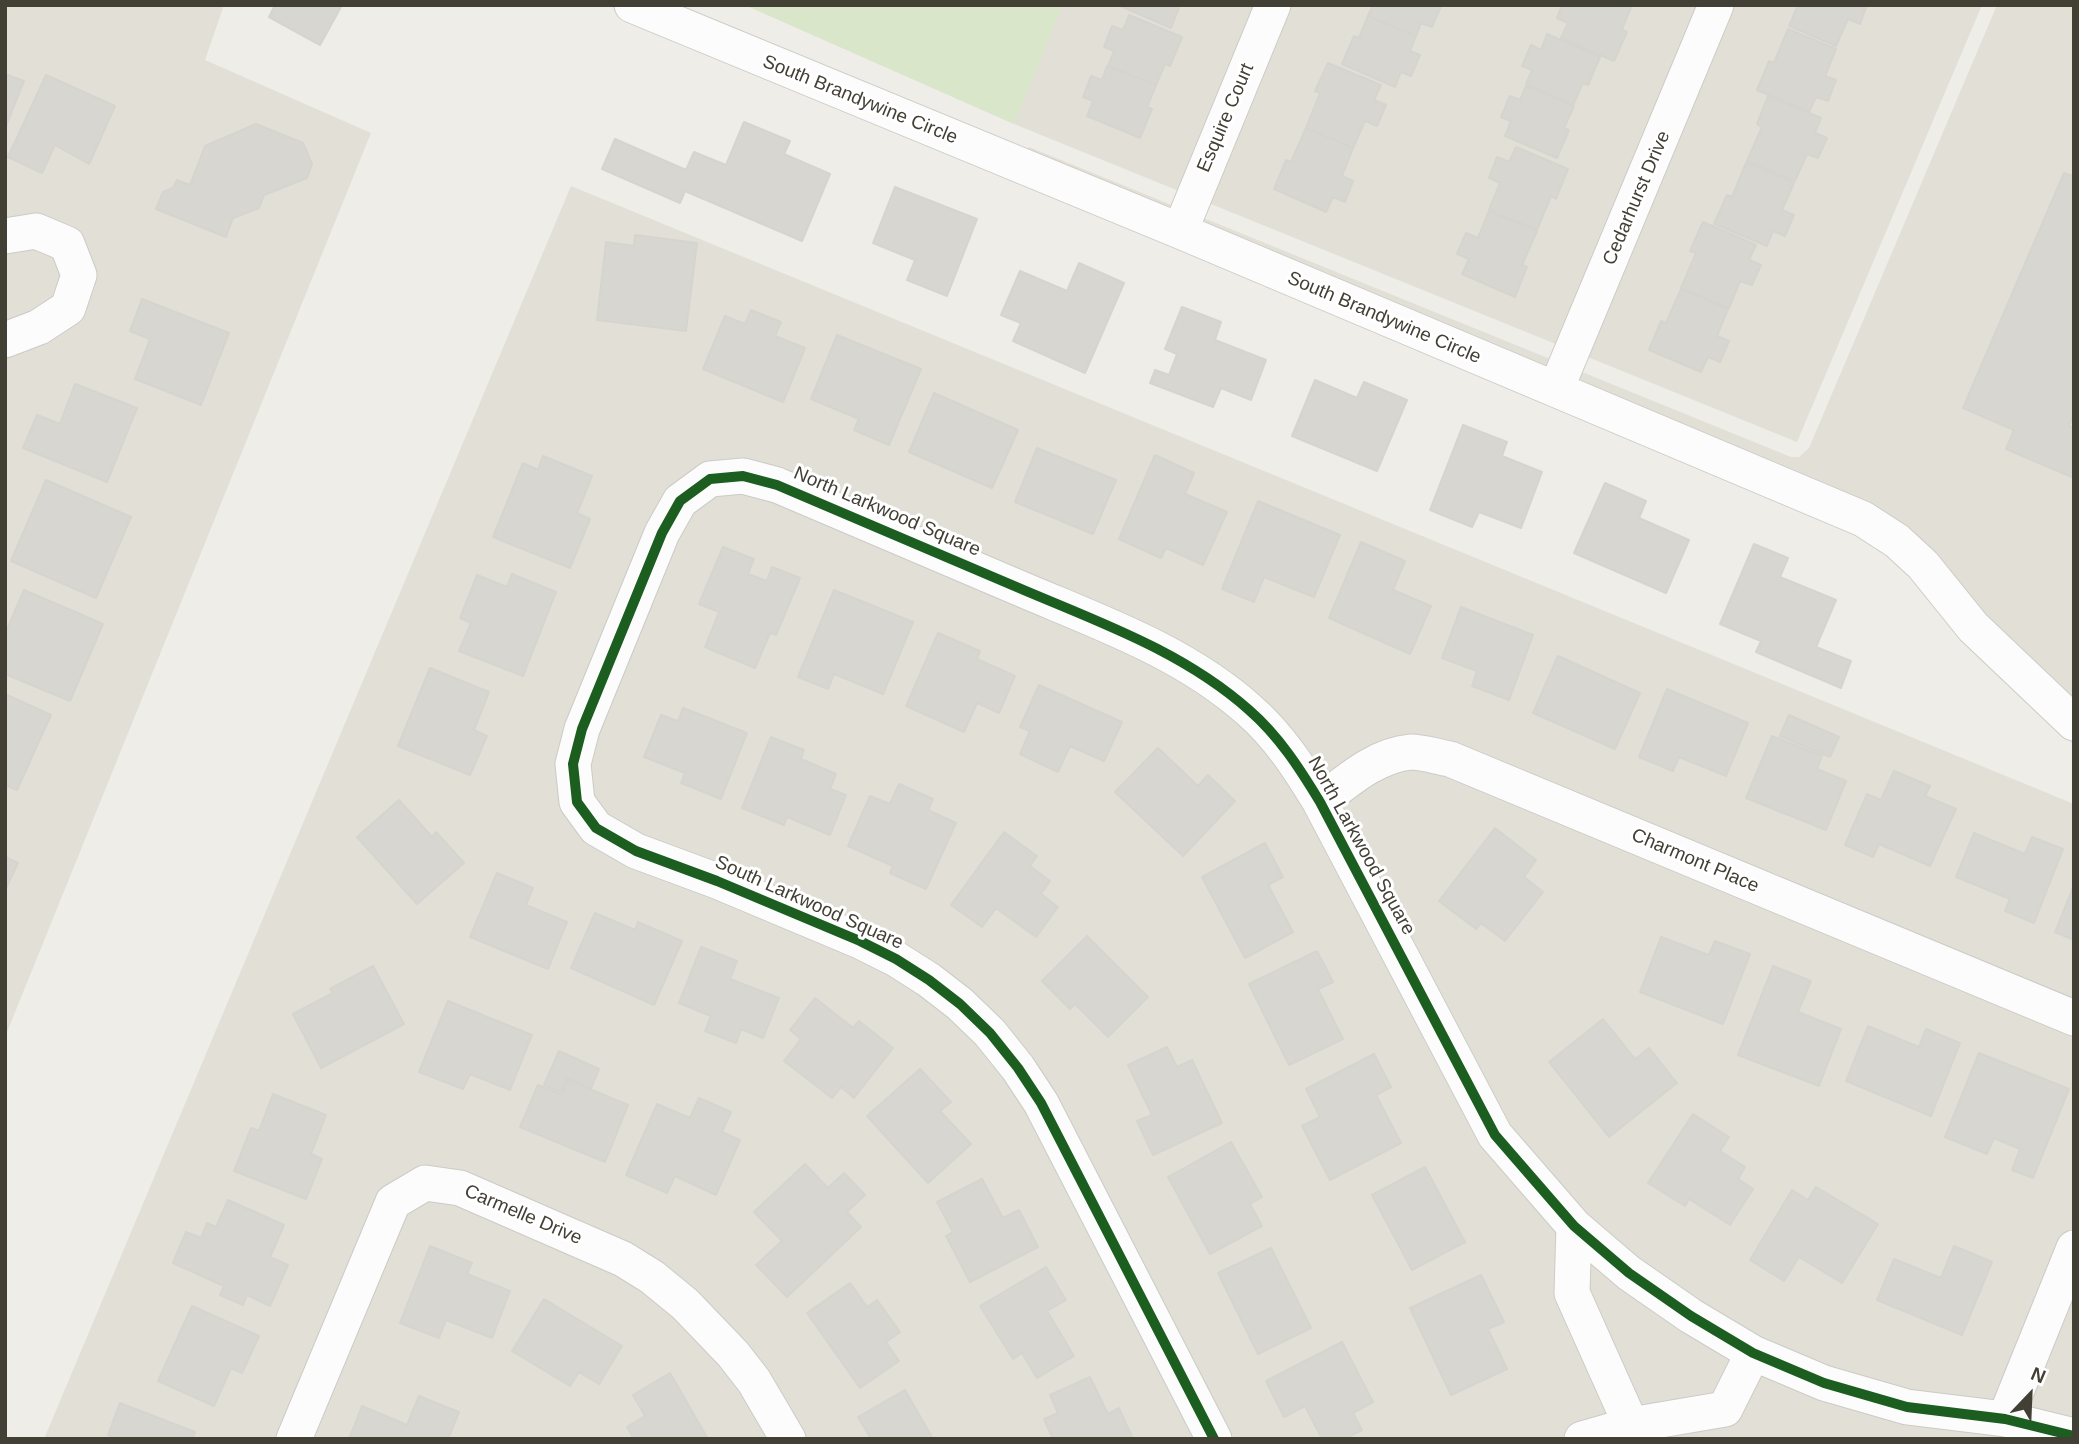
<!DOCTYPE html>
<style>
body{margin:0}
#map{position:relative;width:2079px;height:1444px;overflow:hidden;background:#eeede8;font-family:Arial,sans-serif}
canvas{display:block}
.frame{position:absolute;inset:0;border:7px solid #423f35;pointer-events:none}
.north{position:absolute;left:1995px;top:1360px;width:70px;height:70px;-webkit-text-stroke:5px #fff;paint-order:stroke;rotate:23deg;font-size:19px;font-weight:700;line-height:28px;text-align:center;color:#423f35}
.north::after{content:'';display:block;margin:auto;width:24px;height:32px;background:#423f35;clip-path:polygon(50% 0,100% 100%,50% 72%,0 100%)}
</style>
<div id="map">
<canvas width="2079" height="1444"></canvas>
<div class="frame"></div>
<div class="north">N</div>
</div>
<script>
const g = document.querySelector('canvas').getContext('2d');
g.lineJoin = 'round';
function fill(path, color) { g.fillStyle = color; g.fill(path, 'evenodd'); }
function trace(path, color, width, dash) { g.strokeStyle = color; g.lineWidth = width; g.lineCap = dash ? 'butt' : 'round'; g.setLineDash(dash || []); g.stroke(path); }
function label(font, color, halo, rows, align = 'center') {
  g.font = font + ' Arial,sans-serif'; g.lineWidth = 6; g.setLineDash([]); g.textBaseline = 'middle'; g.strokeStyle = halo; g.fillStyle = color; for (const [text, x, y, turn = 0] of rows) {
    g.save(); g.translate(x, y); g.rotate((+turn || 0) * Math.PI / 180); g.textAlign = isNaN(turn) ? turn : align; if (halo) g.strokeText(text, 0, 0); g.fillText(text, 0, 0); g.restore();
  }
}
const residential = new Path2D(`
 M5,5h219l-19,55 166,73 -366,904z
 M745,5h1237l-185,437 -783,-318z
 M1997,5h77v741l-90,-120 -104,-96 -857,-370 6,-13 762,310h8l10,-9z
 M571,186l1503,618v635h-2030z`);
const green = new Path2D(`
 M745,5h318l-49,119z`);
const building = new Path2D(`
 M275,5h67l-22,40 -51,-28z
 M1118,5h62l-9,23z
 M1373,5h66l2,1 -9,21 -11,-4 -5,13 -48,-20z
 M1562,5h70l-10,24 5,3 -13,29 -53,-23 7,-15 -11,-5z
 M1798,5h69l-7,19 -12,-5 -12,27 -47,-20z
 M1129,15l53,22 -12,29 -5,-2 -9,21 -48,-19 6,-15 -10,-4 8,-21 11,4z
 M1368,16l48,20 -6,15 10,4 -9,21 -10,-4 -6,15 -53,-23 12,-28 5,2z
 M1788,29l48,20 -11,27 11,4 -8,21 -12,-4 -7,15 -52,-22 12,-29 5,2z
 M1547,34l53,23 -12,28 -5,-2 -10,22 -47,-21 6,-14 -10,-4 9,-21 10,5z
 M1328,63l53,22 -7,15 12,5 -9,21 -12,-5 -12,27 -47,-20 14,-35 -5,-2z
 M1107,66l49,19 -9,22 5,2 -12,29 -53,-22 6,-15 -10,-4 8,-21 11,4z
 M5,74l19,7 -19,48z
 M46,75l69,31 -26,58 -34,-19 -13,28 -34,-16z
 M1526,86l48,20 -10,22 5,2 -12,28 -52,-22 6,-15 -10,-4 9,-21 10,4z
 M1768,96l53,22 -6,15 12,5 -9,20 -11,-4 -12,27 -48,-20 15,-34 -5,-3z
 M744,122l46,19 -6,13 46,20 -28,67 -117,-50 -5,12 -78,-34 13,-30 71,31 8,-18 32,13z
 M256,124l47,19 9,21 -5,14 -43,17 -5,13 -26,10 -7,19 -70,-28 7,-17 10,-4 4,-8 13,5 15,-39z
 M1306,128l47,20 -11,28 11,5 -8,21 -12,-5 -7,15 -52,-23 12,-29 5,2z
 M1516,147l52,22 -12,30 -5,-3 -14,34 -48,-20 11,-27 -11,-5 8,-21 12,5z
 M1746,163l48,20 -12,27 12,5 -9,21 -12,-5 -6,15 -53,-22 13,-29 5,2z
 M2074,172v242l-5,12 5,2v50l-68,-29 8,-19 -51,-22 101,-235 8,3z
 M895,187l82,32 -30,77 -40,-16 8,-20 -42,-17z
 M1489,211l48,20 -15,34 5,2 -12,30 -53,-23 7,-15 -12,-5 9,-21 12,5z
 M1703,222l53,23 -7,15 12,5 -9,20 -12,-4 -11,27 -48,-20 15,-35 -6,-2z
 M635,235l62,8 -11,88 -89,-11 9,-78 28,4z
 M1079,263l45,20 -39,90 -72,-32 8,-18 -20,-8 19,-44 47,20z
 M1681,289l47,20 -11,27 12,5 -9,21 -12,-5 -7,15 -52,-22 12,-29 5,2z
 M142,299l87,34 -28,72 -66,-26 15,-40 -20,-8z
 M1182,307l39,15 -6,18 51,20 -15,40 -30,-12 -8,19 -63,-24 5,-13 14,5 8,-21 -12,-5z
 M751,310l30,12 -6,14 30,12 -22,54 -80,-33 22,-53 20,8z
 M837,335l84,34 -32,76 -35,-15 5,-11 -48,-20z
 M1315,380l42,18 7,-16 43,18 -30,71 -85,-35z
 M75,384l62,24 -30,74 -84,-34 14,-33 23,9z
 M934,393l84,37 -26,58 -83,-36z
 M1463,425l44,17 -5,14 40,16 -21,56 -42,-16 -7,15 -42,-17z
 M1037,448l79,32 -23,54 -78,-32z
 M1155,455l39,18 -9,21 42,18 -24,53 -37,-17 -5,10 -42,-19z
 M543,456l49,20 -15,37 13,6 -20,49 -77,-31 30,-74 15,7z
 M46,480l85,37 -35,81 -85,-37z
 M1605,483l41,18 -7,17 50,22 -23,53 -92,-40z
 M1258,501l82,34 -26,62 -50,-20 -10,25 -32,-13z
 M1361,542l44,19 -12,29 38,16 -21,48 -81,-36z
 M1754,544l34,14 -8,19 56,23 -20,47 35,14 -10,27 -85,-36 5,-11 -41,-17z
 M723,547l31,12 -6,15 19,7 5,-14 28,11 -24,57 -6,-2 -15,35 -50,-21 14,-35 -20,-8z
 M512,574l44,18 -33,84 -64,-25 12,-28 -11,-5 17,-43 30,12z
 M24,590l79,34 -33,77 -65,-27v-40z
 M834,590l79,32 -30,72 -49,-20 -6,15 -30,-12z
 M1461,607l72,28 -24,65 -37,-14 5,-15 -35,-13z
 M938,633l42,18 -3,8 38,17 -16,37 -22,-10 -13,29 -58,-26z
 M1558,656l82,37 -25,56 -82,-36z
 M430,668l59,24 -15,38 13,6 -17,39 -72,-29z
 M1039,685l83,37 -18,39 -34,-15 -12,26 -38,-18 10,-23 -10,-4z
 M1667,689l81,34 -22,53 -47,-19 -6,14 -34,-14z
 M5,694l46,21 -34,75 -12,-5z
 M683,708l64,25 -26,66 -40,-16 4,-10 -41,-16 17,-42 17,6z
 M1789,715l50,22 -9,20 -50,-21z
 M1772,736l50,20 -5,13 29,12 -20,49 -80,-32z
 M771,737l33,13 -3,9 35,15 -6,15 16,6 -16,40 -43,-18 -3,8 -42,-17z
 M1158,748l40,38 10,-11 27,26 -52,55 -68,-64z
 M1894,771l36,15 -5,10 31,13 -26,57 -51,-22 -6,13 -28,-12 22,-51 14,6z
 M899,784l34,15 -5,11 28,13 -30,66 -36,-16 3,-7 -45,-20 22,-50 20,8z
 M399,800l33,37 4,-5 28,31 -47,41 -60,-67z
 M1495,828l41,32 -12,17 19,15 -38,49 -24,-18 -5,6 -37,-28z
 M1004,832l33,24 -7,10 20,15 -9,13 17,13 -22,30 -40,-29 -14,19 -31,-22z
 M1974,833l51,21 7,-17 31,12 -29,74 -29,-12 5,-12 -54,-22z
 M1265,843l18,34 -15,8 25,47 -48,26 -43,-81z
 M5,857l13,6 -13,27z
 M497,873l36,15 -7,17 41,17 -19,47 -78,-32z
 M2074,885v55l-19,-8z
 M595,913l40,17 3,-8 44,19 -28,64 -83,-37z
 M1087,936l61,61 -40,40 -33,-33 -5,5 -28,-28z
 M1661,937l48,18 6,-14 35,13 -27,70 -83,-32z
 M701,947l36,14 -7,18 49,19 -16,40 -22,-9 -5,14 -31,-12 6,-15 -32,-13z
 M1317,951l16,31 -15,7 25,50 -54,26 -40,-81z
 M373,966l31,58 -83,44 -28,-54 40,-21 -3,-4z
 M1773,966l38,15 -13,31 43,17 -22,57 -81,-31z
 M815,998l38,30 6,-7 34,27 -39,50 -13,-11 -9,11 -48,-37 17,-22 -11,-9z
 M448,1001l84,34 -22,55 -40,-16 -7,15 -44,-17z
 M1603,1019l32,40 14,-11 28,35 -68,54 -60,-75z
 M1868,1026l51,21 7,-18 34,14 -29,73 -85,-35z
 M1167,1047l10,20 15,-7 30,63 -69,32 -16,-34 15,-6 -24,-50z
 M559,1051l40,18 -8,20 -24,-11 -6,14 -17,-7z
 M1979,1053l90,36 -36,89 -21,-8 8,-21 -26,-11 -7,16 -42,-17z
 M1374,1054l17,33 -15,8 25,48 -71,37 -28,-54 18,-9 -14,-28z
 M920,1069l31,33 -11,9 31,33 -43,39 -61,-67z
 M568,1080l60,25 -23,57 -85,-35 18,-42 24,10z
 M273,1094l53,21 -15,39 11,5 -16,40 -72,-28 17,-43 8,3z
 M699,1098l32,14 -9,20 18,8 -24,55 -41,-19 -8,17 -41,-18 31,-71 33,14z
 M1693,1114l36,23 -9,14 25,16 -7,12 15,10 -23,36 -41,-26 -4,7 -37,-23z
 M1231,1142l31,55 -12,7 12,22 -52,28 -42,-77z
 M805,1164l23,24 16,-15 21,22 -18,17 14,15 -74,70 -31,-32 26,-24 -28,-29z
 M1425,1167l40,75 -53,28 -40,-75z
 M982,1179l21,39 16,-8 19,37 -68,35 -24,-46 7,-4 -16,-30z
 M1816,1187l62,37 -36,59 -43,-26 -15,24 -34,-21 42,-70 16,10z
 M228,1200l56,25 -14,32 18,8 -18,41 -23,-11 -4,10 -23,-10 4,-9 -51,-23 13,-31 15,6 6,-15 9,4z
 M430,1246l42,17 -5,11 43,17 -18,47 -46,-18 -7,18 -39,-15z
 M1954,1246l38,16 -30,73 -85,-35 17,-41 47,19z
 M1271,1248l40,80 -53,26 -40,-81z
 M1046,1267l20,33 -19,11 27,45 -37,22 -15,-25 -9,6 -33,-53z
 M1481,1275l23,47 -16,7 19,40 -56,26 -41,-87z
 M850,1283l17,24 10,-7 23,32 -14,10 13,19 -39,27 -53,-75z
 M544,1299l78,47 -23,38 -20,-12 -9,14 -58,-35z
 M192,1306l67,30 -17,37 -11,-5 -17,38 -56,-25z
 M1342,1342l31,60 -20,11 9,17 -18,9h-22l-17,-33 -21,11 -18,-36z
 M670,1373l38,66h-74l-7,-12 18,-11 -12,-21z
 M1090,1377l18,37 11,-6 14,31h-80l-9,-20 14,-6 -8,-18z
 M905,1390l28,49h-62l-13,-22z
 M419,1396l40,16 -11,27h-99l13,-33 45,19z
 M120,1403l75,29 -3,7h-73l-11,-4z`);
const minor = new Path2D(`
 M632,5l548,226 683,288 34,22 26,24 50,62 101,96
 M1180,231l93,-226
 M5,236l31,-5 31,13 12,31 -11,33 -29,19 -34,13
 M1556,389l160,-384
 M1320,802c27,-21 56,-47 91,-50 12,0 27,5 39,7l624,259
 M1574,1226l-2,67 59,132
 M2005,1419l69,-171
 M294,1439l99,-237 32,-19 35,5 163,71 29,18 33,27 48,50 21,27 34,58
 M1214,1439l-173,-336 -23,-35 -28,-35 -30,-29 -31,-24 -33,-21 -36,-18 -143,-60 -81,-30 -40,-23 -19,-26 -4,-38 9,-35 80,-196 18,-32 30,-22 33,-3 34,9c83,35 166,70 249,106 78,33 159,62 223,119 30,26 51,59 71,92l175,333 79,91 55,47 62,43 62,37 71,30 83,24 98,12 69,17
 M1582,1439l49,-14 94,-16 28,-56`);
const cycleway = new Path2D(`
 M1214,1439l-173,-336 -23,-35 -28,-35 -30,-29 -31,-24 -33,-21 -36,-18 -143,-60 -81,-30 -40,-23 -19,-26 -4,-38 9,-35 80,-196 18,-32 30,-22 33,-3 34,9c83,35 166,70 249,106 78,33 159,62 223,119 30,26 51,59 71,92l175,333 79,91 55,47 62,43 62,37 71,30 83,24 98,12 69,17`);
const streetNames = [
 ["South Brandywine Circle",860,100,22],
 ["Esquire Court",1226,118,-67],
 ["Cedarhurst Drive",1637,198,-67],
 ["South Brandywine Circle",1384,318,23],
 ["North Larkwood Square",887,512,23],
 ["North Larkwood Square",1361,846,61],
 ["Charmont Place",1695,861,23],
 ["South Larkwood Square",809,903,24],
 ["Carmelle Drive",523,1215,23]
];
fill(residential, '#e1dfd6');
fill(green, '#d9e6ca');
fill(building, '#d7d6d1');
trace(building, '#d6d4ce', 2);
trace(minor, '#cccbc6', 37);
trace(minor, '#fcfcfc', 35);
trace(cycleway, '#1b5e20', 10);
label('19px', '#423f35', '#fff', streetNames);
</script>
